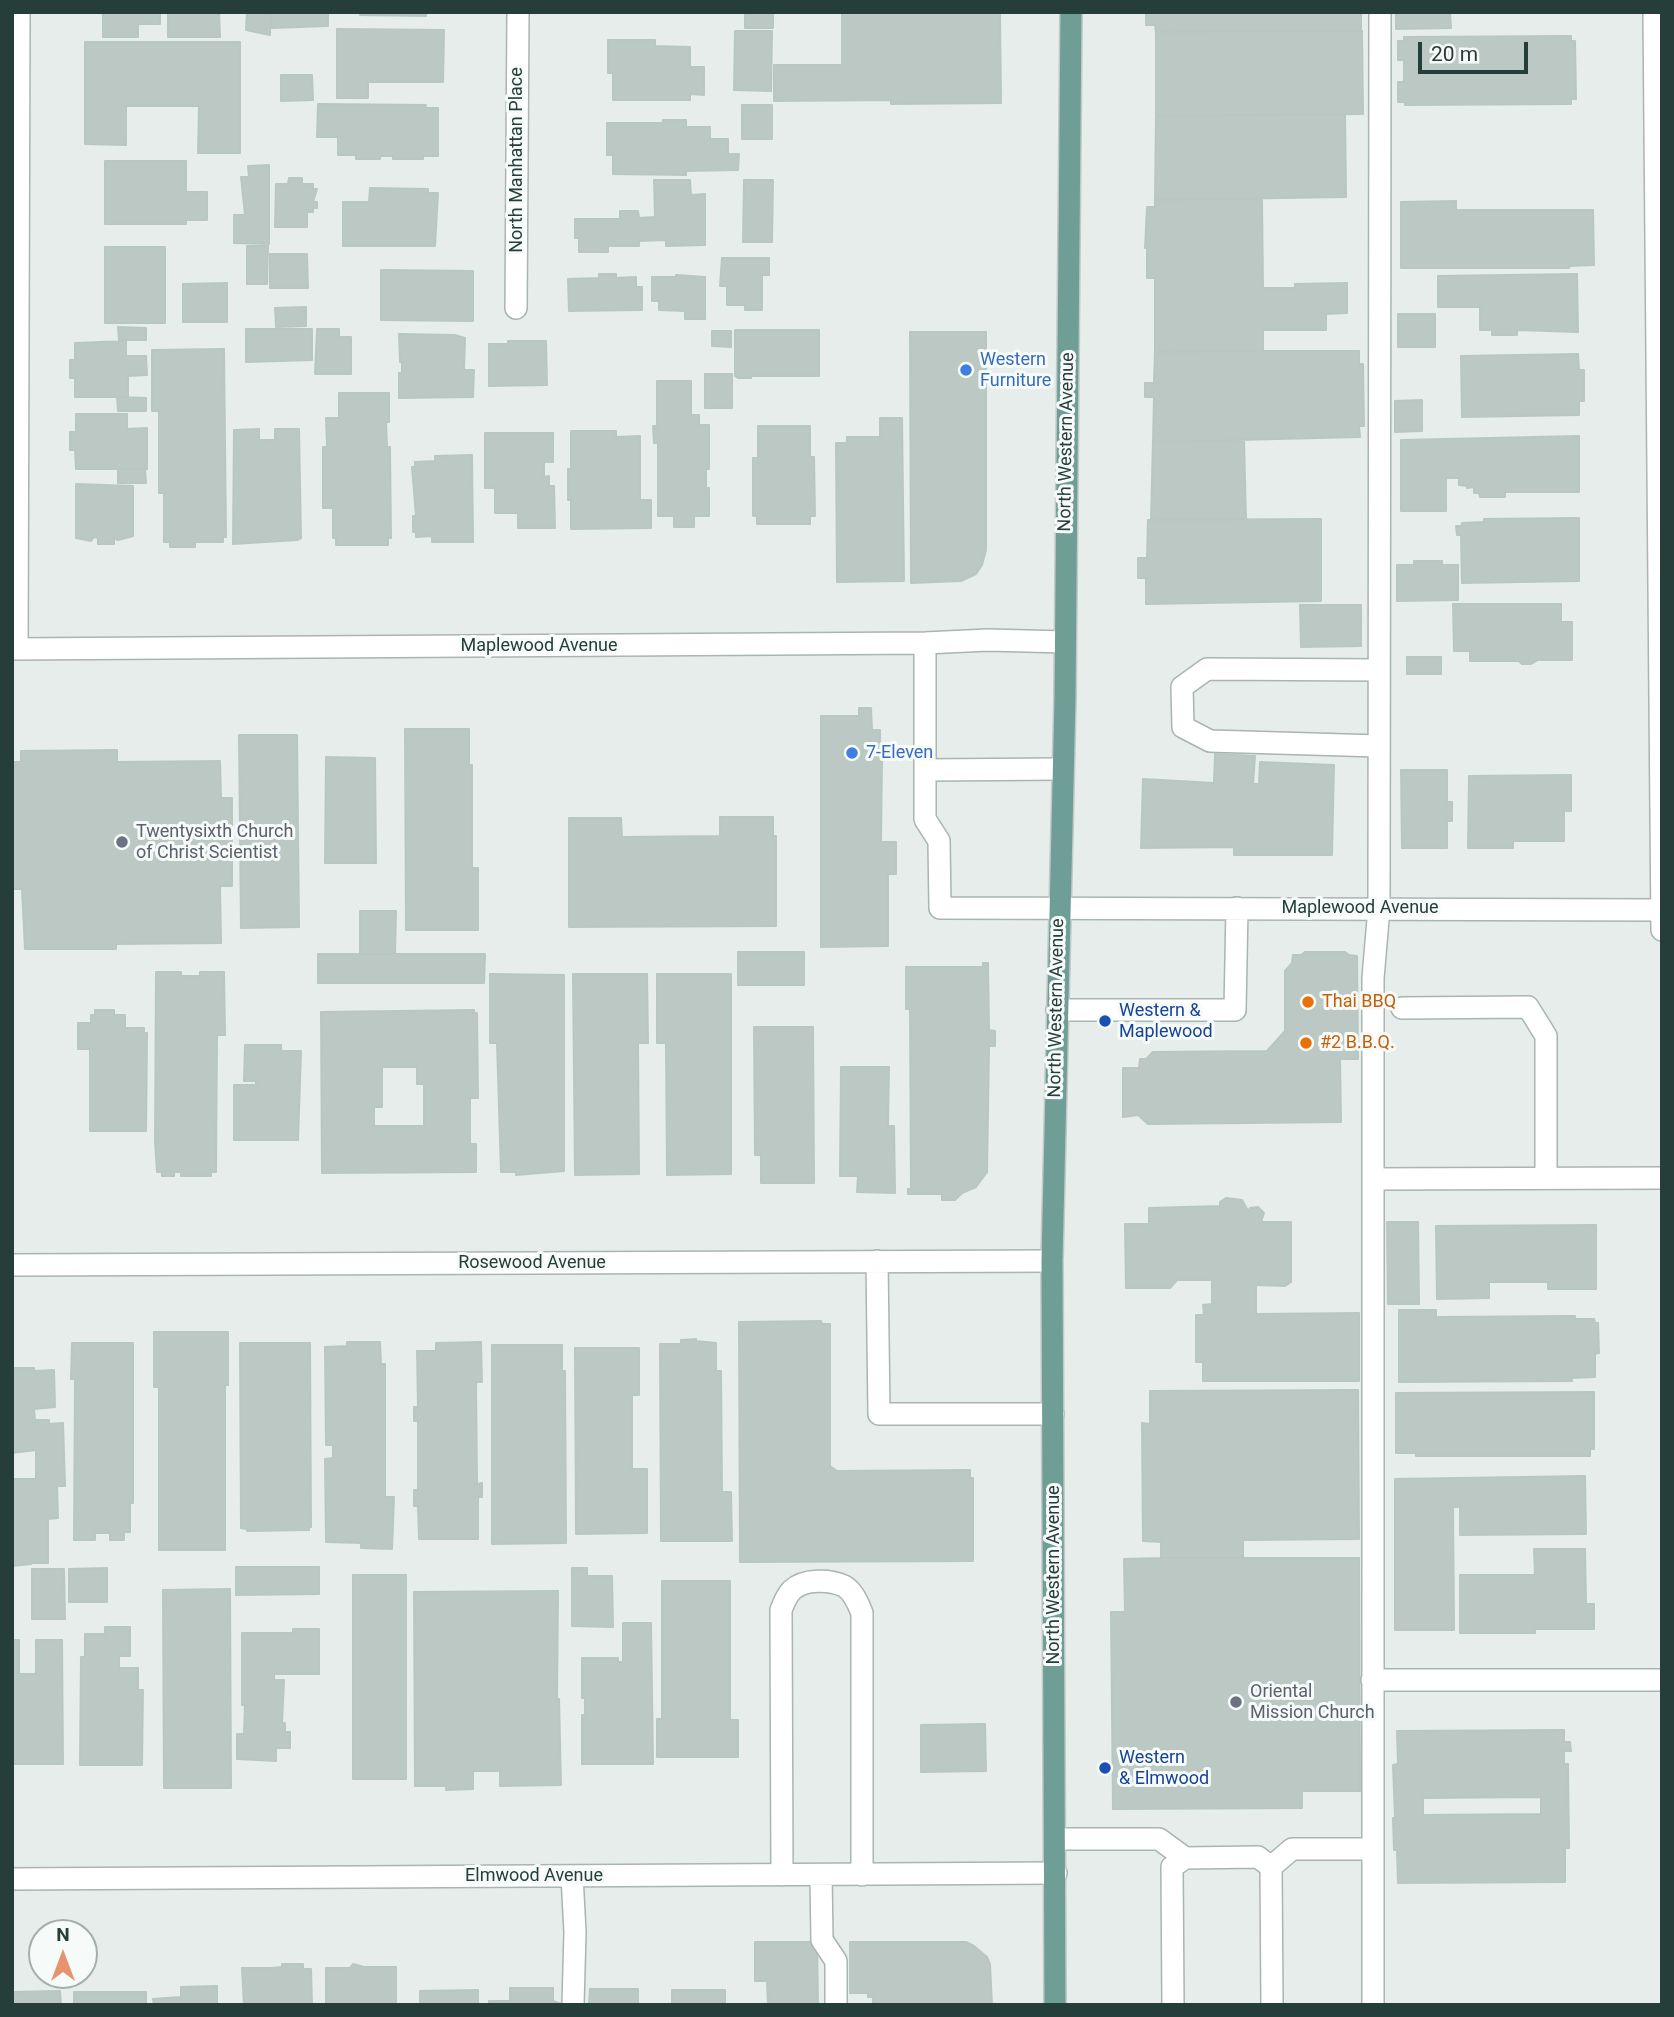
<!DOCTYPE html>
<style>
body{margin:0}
#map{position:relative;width:1674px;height:2017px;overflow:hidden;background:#e6edeb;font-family:Roboto,sans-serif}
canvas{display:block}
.frame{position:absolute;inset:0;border:14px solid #263e3a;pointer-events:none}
.north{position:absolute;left:28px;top:1919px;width:70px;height:70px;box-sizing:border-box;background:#f6faf9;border:2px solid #a3afad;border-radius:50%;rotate:0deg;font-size:19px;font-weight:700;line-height:28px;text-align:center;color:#263e3a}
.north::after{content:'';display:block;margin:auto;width:24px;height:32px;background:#e5946d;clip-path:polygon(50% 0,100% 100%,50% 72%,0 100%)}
.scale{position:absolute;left:1418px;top:42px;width:110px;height:32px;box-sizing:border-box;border:4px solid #263e3a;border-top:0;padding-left:9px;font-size:21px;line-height:24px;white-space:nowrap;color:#263e3a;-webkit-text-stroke:5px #f6faf9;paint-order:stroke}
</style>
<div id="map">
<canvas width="1674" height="2017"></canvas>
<div class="frame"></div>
<div class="north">N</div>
<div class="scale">20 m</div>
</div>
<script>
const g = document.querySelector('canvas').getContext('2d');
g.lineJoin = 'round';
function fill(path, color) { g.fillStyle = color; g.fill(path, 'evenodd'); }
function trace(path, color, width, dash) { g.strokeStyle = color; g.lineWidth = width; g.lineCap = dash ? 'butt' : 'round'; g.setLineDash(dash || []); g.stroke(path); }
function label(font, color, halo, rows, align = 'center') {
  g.font = font + ' Roboto,sans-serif'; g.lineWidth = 6; g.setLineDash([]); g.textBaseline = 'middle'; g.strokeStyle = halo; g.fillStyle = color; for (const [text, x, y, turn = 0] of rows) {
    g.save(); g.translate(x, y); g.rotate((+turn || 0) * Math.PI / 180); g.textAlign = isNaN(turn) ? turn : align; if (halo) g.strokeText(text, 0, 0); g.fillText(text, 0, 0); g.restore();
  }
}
const building = new Path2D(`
 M103,12h57v12h-22v13h-35z
 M168,12h51l1,25h-52z
 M247,12h23v23l-24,-5z
 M271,12h57v14l-57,2z
 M360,12h66v4l-66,-1z
 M842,12h158l1,91 -110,1v-4l-117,1v-36h68z
 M1146,12h215v19l-205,1 -1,-7h-9z
 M1396,12h54l1,16 -55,1z
 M745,13h28v15h-28z
 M337,29l107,1 -1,52h-75v16h-31z
 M735,31h37l-1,60 -37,-1z
 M1362,31l1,83 -207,2v-84z
 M1571,36v5h4l1,58h-5v5l-166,1v-3h-7v-20h6v-22h-6v-19h6v-4z
 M608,40h47v6l35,1v20h14v28l-14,-1v6h-77v-27h-5z
 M85,42h155v111h-42l1,-47h-73v39l-41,-1z
 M281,75h31l1,25 -32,1z
 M318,104l108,1 -1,3h13v48h-15v3h-30v-3h-13v3h-24v-4h-18v-18h-21z
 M742,105h30v34h-30z
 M1345,114l1,83 -191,3 1,-84z
 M663,120h23v7h24v12h18v15h11l-1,16 -52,1v4l-73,-1v-19h-6v-32h56z
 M105,161h81v31h21v28h-21v4h-81z
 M269,165v79l-35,-1v-28h11l-4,-38h8l-1,-11z
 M289,178h13v6h11v5h4l-4,13h4v6h-4v4h-6v15h-32l1,-43h12z
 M654,180h36l1,15 14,-1v51l-39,1v-6l-27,1v5h-31v6h-29v-14h-4v-19h45v-8h18l1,7 16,-1z
 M744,180h29l-1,62h-29z
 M370,188l58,1v4h10l-3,53h-92v-44h26z
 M1262,199l1,89h32v-4l52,-1v30l-21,1v16h-63v21h96l-204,1v-74h-8v-30h-2l2,-41h8v-7z
 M1456,201v9h137l1,55 -25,1v2h-168v-66z
 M247,246h21l-1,38h-20z
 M105,247h60v76h-60z
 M270,254h37l1,34h-38z
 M722,258h47v17h-7v35h-17v-5h-18v-19h-7z
 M381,270l92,1v50l-92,-1z
 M599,274h17v4l20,-1v10h6v23l-73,1 -1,-32 31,-1z
 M1577,274l1,58 -61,-2v5h-25v-5h-12v-23h-42v-31z
 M676,275l29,2v42h-20v-8l-26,-1v-9h-7v-24h24z
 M227,283v39h-44v-38z
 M306,307v19l-30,1 -1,-19z
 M1398,314h37v33h-37z
 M118,327l28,1v12h-27z
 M246,329h66v31l-66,2z
 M317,329h22v8h12v37h-36z
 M735,330h84v46h-68v2h-13l-3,-2z
 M712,331h19v16l-19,-1z
 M910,332h76v218l-4,15 -6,9 -15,7 -50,2z
 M399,334l56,1 10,3 -1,32h10l-1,27 -74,1v-25h3v-11h-2z
 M126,341v15h20l1,19 -19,1v21h-53v-19h-5v-18h5v-17z
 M508,341h38l1,44 -58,1v-42h19z
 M224,349l2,188h-3v5h-28v5h-25v-5h-6v-49h-5v-82h-7v-61z
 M1359,351v13h4l1,62h-5l1,11 -207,5 1,-45h-9v-14h9l1,-31z
 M1578,354l1,16h5v31h-5v14l-117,2 -1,-61z
 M705,374h27v34h-27z
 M657,381h34v34h8v10h10v44h-3v19h3v28h-15v11h-20v-11h-16v-73h-4l-1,-17h4z
 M339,393h50v29h-3l1,25h3l1,91h-3v7h-52v-7h-3v-30h-10v-61h4l-1,-29h13z
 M117,397l29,1v13h-28z
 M1422,400v31l-27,1v-31z
 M76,414h51v15l20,-1v41h-71l-1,-19h-5v-18h6z
 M880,418h22l2,163 -67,1 -1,-139h11v-6h33z
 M758,426h52v31h4l1,59h-5v8h-53v-8h-4v-58h5z
 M259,429v11h16v-11h24l2,109 -4,2 -64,4 1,-114z
 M571,431h45v6l24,-1v64h11v28l-80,1v-29h-3v-31h3z
 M485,433h68v29h-9v15l5,-1v10h5l1,42h-37v-15h-23v-25h-10z
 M1579,436v56h-74v5h-25l-1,-4h-5v-6l-7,1v-2l-8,-1v-7h-13v33h-45v-71z
 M1244,441l2,79h-95l2,-78z
 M472,455l1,87h-41v-6l-16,1v-5h-3v-16h3l-4,-49h3v-5l20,-1v-5z
 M118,469h27l1,14h-28z
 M76,484l57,2v50l-15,4 -4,-2v6h-16v-6l-4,-1 -3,4 -15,-3z
 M1579,518v63l-117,2 -1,-48h-4l-1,-9h6v-3l22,-1v-3z
 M1321,519v82l-175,3v-26h-8v-20h9l1,-38z
 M1414,561h28v4h16v35l-61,1v-36h17z
 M1453,604h108v18h11v38h-34l-7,4h-9l-3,-3h-49v-10h-16z
 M1300,605h61v41l-60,1z
 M1407,657h34v17h-34z
 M859,708h12l1,22h8v26h2l-1,86h15v32h-8v72l-67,1v-231h38z
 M405,729h64v36h3v103h6v62h-72z
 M239,735h58l2,192 -58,1z
 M117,750v12l103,-1 1,37h11v88h-12l1,57 -105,1v5h-91l-3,-60h-10v-127h9v-11z
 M1215,754l40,2 -2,28h6l1,-22 74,3 -2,90h-98v-8l-93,1 2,-69 71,4z
 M326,757l49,1 1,105h-51z
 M1401,770h46v32h5v19h-5v27h-45z
 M1571,775v36h-7v30h-51v7h-45l1,-72z
 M720,817h53v19h3v90l-207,1v-109h52l1,19 98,-1z
 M360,911h36l-1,43h-35z
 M738,952h66v33h-66z
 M1305,952h40l4,3 8,1 1,103h-18l1,63 -193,2 -10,-9 -15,2v-49h16l1,-9h6l7,-7 114,-1 18,-20v-60l7,-8 1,-8h8z
 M318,954h167l-1,29h-166z
 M983,963h5l1,67 6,1v15h-6l-2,126 -11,15 -14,6 -7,7h-13v-6h-34v-5h3l-1,-180h-4v-42h77z
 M156,972h25v4h19v-4h24l1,63h-8l-1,137h-5v4h-30v-4h-7v4h-12v-4h-5l-2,-30z
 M490,974l74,1v196l-48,4v-3h-15l-4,-129h-7z
 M573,974h74l1,69h-10l1,131 -64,1z
 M657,974h74v200l-64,1 -1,-132h-9z
 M95,1010h19v5h11v13h19v5h3l-1,98h-56v-82h-12v-26h13v-8h4z
 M474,1010v3h3l1,85h-8v46h6v28l-154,1 -1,-161zM382,1067h35v17h7v42h-50v-19h8z
 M754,1027h59l1,156h-53v-28h-6z
 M245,1045h36v6h20l-3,89h-64v-55h22v-4h-12z
 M841,1067h48l-1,59h6l1,67 -38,-1 1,-16h-18z
 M1226,1198l16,2 6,11 2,-3 8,-1 6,6 -3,9h30v60l-6,4 -29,-1v29l103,-1v68h-156v-19h-7v-47h8l-1,-10 9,-1v-24h-35l-7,8h-44l-1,-64h24v-16l71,-2v-4z
 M1387,1222h31l1,82h-31z
 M1596,1225v64h-48v-7h-59v16l-52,1 -1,-73z
 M1399,1310h37v7l139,-1v3h19l1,4h3l1,30 -4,1v23l-23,1v3l-173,1z
 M821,1321l1,3h8v142l7,5 133,-1v8h3v83l-233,1 -1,-240z
 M154,1332h74v53h-3v165h-66v-163h-5z
 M696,1339v2l20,2v28h5l1,121h9l1,49h-71l-1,-197h21v-4z
 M347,1342h33l1,22h4v133h9l-2,52 -31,-1v-5l-35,-1 -1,-83 8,-1v-13h-7l-1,-98 22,-1z
 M481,1342l1,40h-6l1,102 5,-1v14h-4v42h-59l-1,-33h-4v-16h4v-69h-4v-14h4l-1,-56h19v-8z
 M72,1343h61v160h-3v29h-6v8h-14v-7h-15v7h-21l1,-161h-4z
 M240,1343h70l1,184h-2v3l-62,1v-2l-6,-1z
 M492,1345h70v26h3l1,172 -74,1z
 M575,1348h64v47h-7v74h15v64l-71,1z
 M12,1368h22v3l20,-1 1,37 -21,2 1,11h14v4l14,-1 2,63h-8l1,32 -10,1v44h-17v1l-19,2v-87h24v-29l-24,3z
 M1358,1390l1,149 -116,1v18h-82v-16l-18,-1 -1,-118 8,1v-33z
 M1594,1392v57h-4v7h-174v-3h-20v-60z
 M1585,1476l1,58 -126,1v-28h-7l1,123h-59v-151z
 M1534,1549h51l1,55h8v25h-59v4h-75v-58h75z
 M1161,1558h198l1,233h-58v17l-189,1 -2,-197h14l-1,-53z
 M236,1567h83v27l-83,1z
 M107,1568v34h-38v-33z
 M572,1568h15v8h25l1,51 -41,-1z
 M32,1569h32l1,50h-33z
 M353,1575h53v204h-53z
 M662,1581h68v139h8v37h-81v-38h5z
 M230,1589l1,199h-67l-1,-198z
 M558,1591l-1,108h2l2,86 -61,1v-15h-27v18l-27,1v-4h-31l-1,-194z
 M623,1623h28l2,141h-71v-49h3v-17h-3v-40h36v4h5z
 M105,1627h25v29h-11v12h19v22h5l-1,75h-62l1,-108h4v-23h20z
 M293,1629h26v45h-45v6h10l-2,43h3v9h5v16h-14v13l-39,-2v-25h7l1,-29h-3v-72h51z
 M12,1640h7v34h17v-34h26l1,124h-51z
 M985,1724l1,47 -65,1v-47z
 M1564,1730v12h6l1,9h-7v13h4l1,84h-4v34l-167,1 -1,-33h-3l-1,-32h2l-2,-53 5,-1 -1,-33zM1541,1797v17l-118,1v-17z
 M755,1942h62l1,63h-50l-1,-24h-12z
 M850,1942h116l8,4 13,11 3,7 2,41h-119v-8h-5v-4h-18z
 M282,1964h21v5h8l1,36h-68l-2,-37h29l11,-1z
 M353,1964l11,3h32v38h-70v-37h24z
 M217,1986v19h-63l-1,-6 28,-2v-10z
 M510,1988h43v13l12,4h-76v-4h21z
 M590,1989h48v16h-49z
 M478,1990v15h-58v-14z
 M672,1990h53v15h-53z
 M60,1991l1,14h-49v-13z
 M74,1992h72v13h-72z`);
const minor = new Path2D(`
 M1654,12l8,918
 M516,308l2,-296
 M925,643v176l14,22 1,67 722,2
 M12,649l913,-6 63,-3 77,2
 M17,649l2,-637
 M1379,746l-169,-5 -27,-14 -1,-40 25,-18 172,1
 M925,770l137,-1
 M1402,1008l126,-1 18,29v142
 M1057,1010h178l2,-102
 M1373,1179l289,-1
 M877,1261l2,153h174
 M12,1265l1040,-4
 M1372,1680h290
 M1056,1839h103l26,19
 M1271,1867l21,-18h81
 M782,1875l-1,-265c3,-7 5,-14 11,-20 12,-11 37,-11 52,-4 9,5 14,17 18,27v262
 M821,1875l1,65 14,21v44
 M572,1876l3,56 -2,73
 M12,1879l1044,-6
 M1173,2005l-1,-138 13,-9 73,-1 13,10 1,138
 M1373,2005v-1027l6,-70 1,-896`);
const major = new Path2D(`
 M1055,2005l-3,-744 13,-563 6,-686`);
const markers = [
 [966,370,7,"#3f7fe0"],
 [852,753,7,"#3f7fe0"],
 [122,842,7,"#6b7280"],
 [1308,1002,7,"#e8710a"],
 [1105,1021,7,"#1a4fb4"],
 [1306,1043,7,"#e8710a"],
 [1236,1702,7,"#6b7280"],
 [1105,1768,7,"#1a4fb4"]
];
const streetNames = [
 ["North Manhattan Place",517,160,-90],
 ["North Western Avenue",1067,442,-89],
 ["Maplewood Avenue",539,646],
 ["Maplewood Avenue",1360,908],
 ["North Western Avenue",1057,1008,-89],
 ["Rosewood Avenue",532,1263],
 ["North Western Avenue",1054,1575,-90],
 ["Elmwood Avenue",534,1876]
];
const shopNames = [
 ["Western",980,360],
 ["Furniture",980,381],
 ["7-Eleven",866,753]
];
const worshipNames = [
 ["Twentysixth Church",136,832],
 ["of Christ Scientist",136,853],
 ["Oriental",1250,1692],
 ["Mission Church",1250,1713]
];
const foodNames = [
 ["Thai BBQ",1322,1002],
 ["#2 B.B.Q.",1320,1043]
];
const transitNames = [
 ["Western &",1119,1011],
 ["Maplewood",1119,1032],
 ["Western",1119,1758],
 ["& Elmwood",1119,1779]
];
fill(building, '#bbc8c4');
trace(building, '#b9c7c2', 2);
trace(minor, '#a9b5b2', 24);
trace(major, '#c2c9c8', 24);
trace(minor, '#fff', 21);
trace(major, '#6f9e96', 21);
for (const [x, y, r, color] of markers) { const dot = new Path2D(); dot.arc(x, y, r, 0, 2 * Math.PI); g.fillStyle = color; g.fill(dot); trace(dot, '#f6faf9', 2.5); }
label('18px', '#263e3a', '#f6faf9', streetNames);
label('18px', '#366cbe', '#f6faf9', shopNames, 'left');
label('18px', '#5b616d', '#f6faf9', worshipNames, 'left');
label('18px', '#c56008', '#f6faf9', foodNames, 'left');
label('18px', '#164399', '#f6faf9', transitNames, 'left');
</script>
